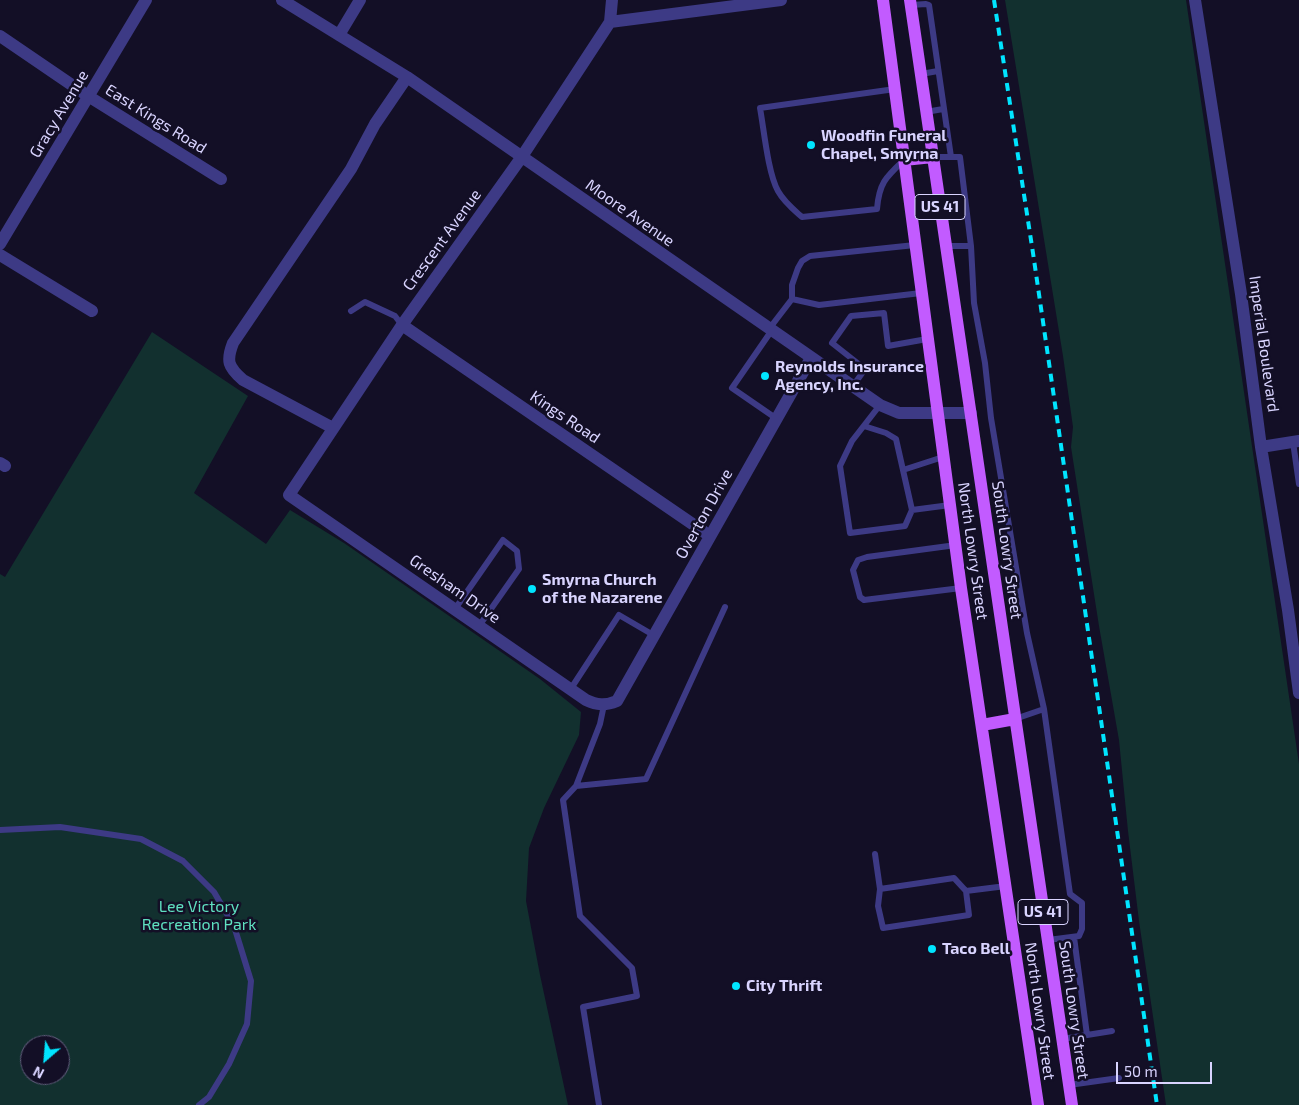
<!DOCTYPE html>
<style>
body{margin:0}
#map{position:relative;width:1299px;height:1105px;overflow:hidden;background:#130f26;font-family:"Exo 2",sans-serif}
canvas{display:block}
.north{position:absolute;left:20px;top:1035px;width:50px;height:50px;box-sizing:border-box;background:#130f26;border:1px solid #625e7d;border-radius:50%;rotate:207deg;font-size:14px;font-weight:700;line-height:20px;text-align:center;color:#d9d4ff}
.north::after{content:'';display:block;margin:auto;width:18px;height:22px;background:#00e5ff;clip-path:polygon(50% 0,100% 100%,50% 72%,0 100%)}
.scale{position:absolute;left:1116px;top:1062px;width:96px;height:22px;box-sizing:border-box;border:2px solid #d9d4ff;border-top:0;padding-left:6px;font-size:15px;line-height:18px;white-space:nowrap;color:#d9d4ff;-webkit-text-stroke:4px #130f26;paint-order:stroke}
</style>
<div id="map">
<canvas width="1299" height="1105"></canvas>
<div class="north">N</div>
<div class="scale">50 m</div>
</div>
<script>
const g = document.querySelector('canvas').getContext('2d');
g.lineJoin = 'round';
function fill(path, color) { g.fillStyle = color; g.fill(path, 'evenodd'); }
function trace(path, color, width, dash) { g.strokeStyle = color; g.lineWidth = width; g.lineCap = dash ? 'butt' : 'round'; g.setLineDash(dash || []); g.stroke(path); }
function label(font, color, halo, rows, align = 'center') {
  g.font = font + ' "Exo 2",sans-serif'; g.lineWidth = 5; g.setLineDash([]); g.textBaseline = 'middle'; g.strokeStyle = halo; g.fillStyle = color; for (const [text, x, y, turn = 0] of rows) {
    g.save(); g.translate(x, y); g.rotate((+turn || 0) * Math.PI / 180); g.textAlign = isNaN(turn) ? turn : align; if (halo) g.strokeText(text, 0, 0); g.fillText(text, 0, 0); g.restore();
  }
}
const green = new Path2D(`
 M1005,0h181l113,764v341h-133l-27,-184 -11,-90 -9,-91 -20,-114 -28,-179 2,-20 -10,-71z
 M152,332l96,64 -54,97 72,51 24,-34 54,33 196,136 41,33 -2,23 -35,73 -15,40 -3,53 14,74 28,130h-568v-531l5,3zM30,1045h30v30h-30z`);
const lane = new Path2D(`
 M911,5l15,-1 3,1 22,152
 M921,74l17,-3
 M895,89l-135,19c4,22 8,65 18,83 6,11 15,18 24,26l75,-8c2,-26 9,-32 27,-49
 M926,112l17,-3
 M933,157h27l11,89 3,57 11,60 6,55 36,215 17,76 26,185 12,9v26l-3,7 -31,4
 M946,246h25
 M792,299l27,6 102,-12
 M351,311l14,-9 30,14 7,9
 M769,329l23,-30v-14l6,-17 4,-7 8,-5 105,-11
 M772,330l-40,58 45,31
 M853,386l12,-17 -33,-26 19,-27 33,-3 4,33 39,-7
 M880,405l-28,36 -12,25 10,67 55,-7 7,-16 38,-5
 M864,426l22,7 10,6 16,71
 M1293,442l6,42
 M903,470l40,-13
 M956,545l-89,12 -9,3 -5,10 7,27 4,3 97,-12
 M455,609l48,-69 14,11 2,18 -40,57
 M570,690l49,-75 36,21
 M1015,719l29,-10
 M576,786l24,-62 4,-19
 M0,830l60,-3 81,12 42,22 31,31 20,34 17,55 -4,43 -18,40 -20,33 -10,8
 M875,854l5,35
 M966,891l3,24 -86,13 -5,-22 2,-17 74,-11 12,13 40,-5
 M1074,937l13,98
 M1062,1039l50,-8
 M1069,1085l50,-7
 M599,1105l-16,-98 54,-11 -5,-28 -52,-52 -17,-116 13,-14 70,-7 79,-172`);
const street = new Path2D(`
 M282,0l125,77 473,328 19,8h72
 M612,0l-2,22 -89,136 -119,167 -113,170 297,205c11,5 19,6 31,1l194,-343
 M1195,0l46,294 20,153 27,163 11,83
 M610,22l171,-22
 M339,35l21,-35
 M0,36l88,60 133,83
 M0,244l146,-244
 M0,255l92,56
 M402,325l308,211
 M333,428l-90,-48c-15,-13 -17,-19 -10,-37l118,-174 24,-45 32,-47
 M1261,447l38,-6
 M0,463l5,3`);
const primary = new Path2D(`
 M883,0l78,588 77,517
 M910,0l162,1105
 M904,160l29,-3
 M982,725l33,-6`);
const rail = new Path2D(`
 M994,0l39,253 124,852`);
const markers = [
 [811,145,5,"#00e5ff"],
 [765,376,5,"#00e5ff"],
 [532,589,5,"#00e5ff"],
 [932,949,5,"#00e5ff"],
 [736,986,5,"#00e5ff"]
];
const shields = [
 [940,207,50],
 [1043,912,50]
];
const shieldNames = [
 ["US 41",940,207],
 ["US 41",1043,912]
];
const streetNames = [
 ["Gracy Avenue",59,114,-59],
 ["East Kings Road",156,119,32],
 ["Moore Avenue",630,213,35],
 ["Crescent Avenue",442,240,-54],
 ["Imperial Boulevard",1264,344,82],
 ["Kings Road",565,417,34],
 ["Overton Drive",704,514,-61],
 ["South Lowry Street",1007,550,82],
 ["North Lowry Street",973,551,82],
 ["Gresham Drive",455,589,35],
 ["South Lowry Street",1074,1010,82],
 ["North Lowry Street",1040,1011,82]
];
const poiNames = [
 ["Woodfin Funeral",821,136],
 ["Chapel, Smyrna",821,154],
 ["Reynolds Insurance",775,367],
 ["Agency, Inc.",775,385],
 ["Smyrna Church",542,580],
 ["of the Nazarene",542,598],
 ["Taco Bell",942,949],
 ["City Thrift",746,986]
];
const parkNames = [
 ["Lee Victory",199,907],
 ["Recreation Park",199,925]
];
fill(green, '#12302f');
trace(lane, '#3d3a85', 6);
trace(street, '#3d3a85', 12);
trace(primary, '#c25bff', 12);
trace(rail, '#00e5ff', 4, [8, 6]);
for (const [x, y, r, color] of markers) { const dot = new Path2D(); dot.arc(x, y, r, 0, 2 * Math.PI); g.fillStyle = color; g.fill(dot); trace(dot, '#130f26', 2); }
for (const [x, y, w] of shields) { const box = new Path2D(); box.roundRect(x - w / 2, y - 12.5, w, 25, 4); g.fillStyle = '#130f26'; g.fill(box); trace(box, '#d9d4ff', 1); }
label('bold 15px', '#d9d4ff', null, shieldNames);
label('16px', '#d9d4ff', '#130f26', streetNames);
label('bold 16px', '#d9d4ff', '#130f26', poiNames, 'left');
label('16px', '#5fe0c0', '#130f26', parkNames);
</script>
